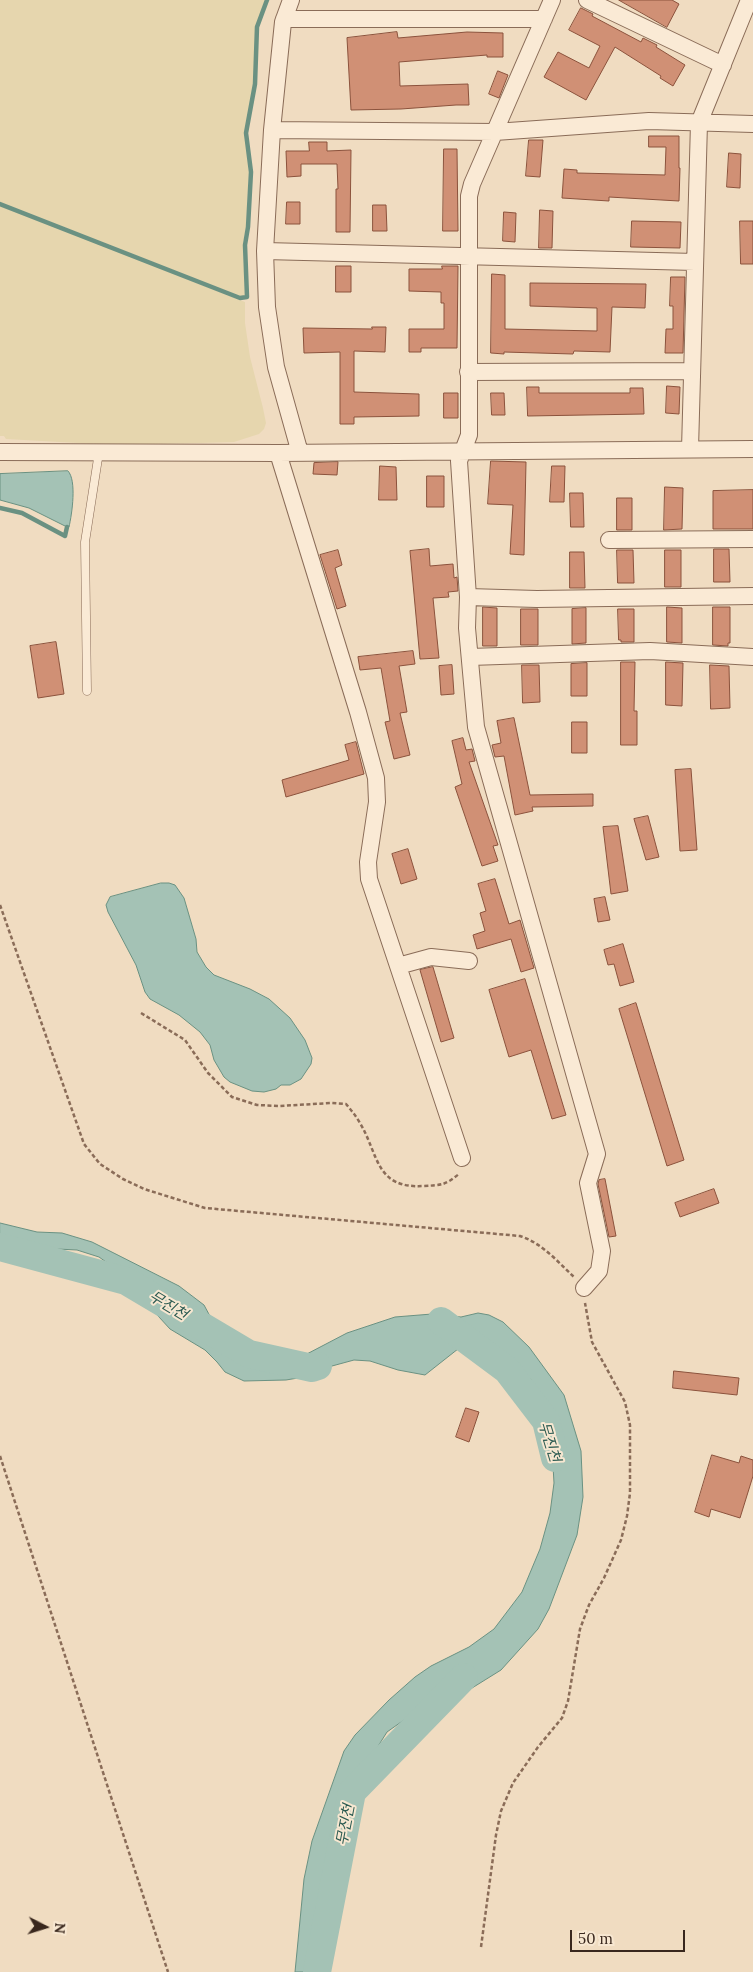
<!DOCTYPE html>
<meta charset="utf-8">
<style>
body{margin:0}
#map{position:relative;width:753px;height:1972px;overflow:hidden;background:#f0dcc1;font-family:Lora,serif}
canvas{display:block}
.north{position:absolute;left:20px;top:1902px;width:50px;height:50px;-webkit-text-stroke:4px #f7e7d1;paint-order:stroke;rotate:95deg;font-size:14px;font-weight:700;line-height:20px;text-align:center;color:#39271d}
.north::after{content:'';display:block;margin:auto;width:18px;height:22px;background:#39271d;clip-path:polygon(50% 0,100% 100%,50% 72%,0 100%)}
.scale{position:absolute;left:570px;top:1930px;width:115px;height:22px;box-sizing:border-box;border:2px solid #39271d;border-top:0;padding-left:6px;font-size:15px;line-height:18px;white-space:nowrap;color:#39271d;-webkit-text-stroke:4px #f7e7d1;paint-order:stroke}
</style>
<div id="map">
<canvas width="753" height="1972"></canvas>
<div class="north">N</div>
<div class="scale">50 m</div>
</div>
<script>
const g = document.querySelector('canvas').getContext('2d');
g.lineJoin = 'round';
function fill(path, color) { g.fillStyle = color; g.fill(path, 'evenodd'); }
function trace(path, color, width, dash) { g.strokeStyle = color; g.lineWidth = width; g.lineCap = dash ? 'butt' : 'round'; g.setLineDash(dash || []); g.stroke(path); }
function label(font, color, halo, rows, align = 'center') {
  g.font = font + ' Lora,"Noto Sans KR",serif'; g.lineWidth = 4; g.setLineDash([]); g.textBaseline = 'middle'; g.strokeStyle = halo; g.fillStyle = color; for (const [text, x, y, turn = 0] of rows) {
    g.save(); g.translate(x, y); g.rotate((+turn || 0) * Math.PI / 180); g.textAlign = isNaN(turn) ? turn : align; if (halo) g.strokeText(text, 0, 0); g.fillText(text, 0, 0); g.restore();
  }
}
const farmland = new Path2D(`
 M0,0h265l-9,27 -3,57 -8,50 4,38 -3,55 -3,18 2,51h-5l-240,-94z
 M0,205l245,97v21l5,34 13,51 3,15 -2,6 -5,5 -25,8 -35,1 -85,2 -108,-6 -2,-3h-4z`);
const water = new Path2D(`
 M68,471c9,9 4,43 1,56h-2l-38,-19 -29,-8v-26z
 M161,883h8l6,2 9,13 12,41 1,13 9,15 8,8 36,14 19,10 21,19 15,22 7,18 -1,6 -10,15 -11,6h-9l-5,4 -12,3 -12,-1 -22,-9 -6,-5 -10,-17 -4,-15 -10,-13 -21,-17 -29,-16 -5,-7 -9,-27 -28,-53 -2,-7 4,-8z
 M0,1223l37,9 25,1 30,9 87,44 25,19 21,39 14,17 14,4h15l35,-9 44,-23 48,-16 37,-3 29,3 17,-4 11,2 14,7 26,25 35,48 17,56 2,46 -6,38 -28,74 -11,20 -37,41 -37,23 -53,22 -24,17 -17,27 -16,41 -18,69 -13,103h-28l9,-93 8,-38 32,-90 11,-16 34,-35 26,-23 16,-11 38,-19 25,-18 28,-37 18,-43 10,-36 4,-30 -2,-34 -13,-55 -9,-16 -12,-12 -41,-24 -14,3 -38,30 -27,-5 -28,-9 -16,-1 -33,9 -17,8 -18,3 -42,1 -19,-9 -8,-10 -12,-12 -35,-21 -33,-36 -14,-19 -24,-17 -22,-7 -40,-2 -37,3z`);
const stream = new Path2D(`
 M0,204l240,94 7,-1 -2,-52 3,-18 3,-55 -5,-39 9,-49 2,-57 10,-27
 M0,508l22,5 43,23 2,-9`);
const river = new Path2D(`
 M0,1247l126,34 123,73 63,14 6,-2
 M441,1321l66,49 39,51 9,37
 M317,1972l35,-180 112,-115`);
const building = new Path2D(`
 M619,0h53l7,4 -12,23z
 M581,8l12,6 -1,2 49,26 2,-4 14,7 -1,2 29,18 -12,21 -13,-8 1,-2 -46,-29 -29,53 -42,-23 14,-25 31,16 11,-22 -31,-16z
 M397,32l1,6 69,-6 36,1v24h-16v-2l-88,7 1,24 68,-2 1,21h-13l-55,4 -50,1 -4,-72z
 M498,71l10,4 -9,23 -10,-4z
 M649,136h30v32h1l-1,33 -70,-4v4l-47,-3 2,-29 13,1v3l88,2 1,-28h-17z
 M529,140h14l-3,37 -14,-1z
 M309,142h18v9l24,-1 -1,82h-14v-43h2l-1,-25h-36v12l-14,1 -1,-26h23z
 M444,149h13l1,82h-15z
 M729,153l12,1 -1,34 -13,-1z
 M287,202h13v22h-14z
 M373,205h13l1,26h-14z
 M540,210l13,1 -1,37h-13z
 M504,212l12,1 -1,29 -12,-1z
 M632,221l49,1 -1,26 -49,-1z
 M740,221h13v43h-12z
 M336,266h15v26h-15z
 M442,266h16l-1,82h-36v4h-12v-23h35v-26h-3v-11l-32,-1v-22h33z
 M492,274l13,1v54l92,2v-23l-67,-2v-23l116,1 -1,24 -33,-1 -2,45 -36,-1 -1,3 -69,-2v2l-13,-1z
 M671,277h14l-2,76h-18l1,-24h7v-23h-3z
 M372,327h14l-1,25 -31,-1v41l65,2v22l-65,1v7h-14v-72l-36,1 -1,-25 69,1z
 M667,386l13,1 -1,27 -13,-1z
 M527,387h12v6h91v-5h13l1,26 -116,2z
 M444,393h14v25h-14z
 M491,393h13l1,22h-13z
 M491,461l35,1 -2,93 -14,-1 3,-49 -25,-1z
 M338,462l-1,13 -24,-1 1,-11z
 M380,466l16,1 1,33h-18z
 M552,466h13l-1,36h-14z
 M427,476h17v31h-17z
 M665,487l18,1 -1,41 -18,1z
 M753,490v39h-40v-38z
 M570,493h13l1,34h-13z
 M617,498h15v32h-15z
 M429,549l1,17 23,-2 1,14 3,-1 1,14 -10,1 1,5 -16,1 6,60 -19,1 -10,-108z
 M714,549h15l1,33h-16z
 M338,550l4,15 -7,3 11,38 -9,3 -17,-54z
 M617,550h16l1,33h-16z
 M665,550h16v37h-16z
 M570,552h14l1,36h-15z
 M483,607l14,1v38h-14z
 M667,607l15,1v35l-15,-1z
 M713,607h17v36h-2v3l-15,-1z
 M586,608v35l-14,1v-35z
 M521,609h17v36h-17z
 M618,609h16v33h-13v-2h-2z
 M56,642l8,52 -26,4 -8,-52z
 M413,651l2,13 -16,2 8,46 -7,1 10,42 -16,4 -9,-37 5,-1 -9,-53 -21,2 -2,-13z
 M621,662h14l-1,49h3v34h-16z
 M666,662l17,1 -1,43 -16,-1z
 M587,663v33h-16v-32z
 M452,665l2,29 -13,1 -2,-29z
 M522,665h17l1,37 -17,1z
 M710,665l19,1 1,42 -19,1z
 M514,718l16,77 63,-1v12l-61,1 1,4 -18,4 -11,-59 -9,1 -3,-12 9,-2 -4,-22z
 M572,722h15v31h-15z
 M463,738l3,12 6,-1 3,12 -6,1 29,83 -5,1 5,15 -16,5 -27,-79 7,-3 -10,-43z
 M356,742l8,32 -78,23 -4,-17 67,-20 -4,-15z
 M691,769l6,81 -17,1 -5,-81z
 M648,816l11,41 -13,3 -12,-41z
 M618,826l10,65 -17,3 -8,-67z
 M408,849l9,30 -16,5 -9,-30z
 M495,879l14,45 11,-4 14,48 -13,4 -10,-33 -34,10 -4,-14 12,-4 -5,-18 6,-2 -8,-27z
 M605,897l5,23 -12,2 -4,-23z
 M623,944l11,38 -14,4 -6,-22 -6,1 -4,-15z
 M433,967l21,71 -13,4 -21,-72z
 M525,979l41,136 -14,4 -21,-69 -22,7 -20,-67z
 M636,1003l48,157 -17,6 -48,-157z
 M605,1179l11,57 -7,1 -11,-53 1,-4z
 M714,1189l5,14 -39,14 -5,-14z
 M674,1371l65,7 -2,17 -64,-7z
 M466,1408l13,4 -10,30 -13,-5z
 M712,1455l27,8 2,-7 12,4v16l-13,42 -29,-9 -2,8 -14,-5z`);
const path = new Path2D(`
 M0,905l84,239 16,20 23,15 21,10 61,19 315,28c22,7 38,26 54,41
 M141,1013l44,27 23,33 24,24 25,8 22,1 52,-3 15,1c5,6 10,12 14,19 19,32 15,66 64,63 19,-1 21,-1 35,-12
 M0,1456l168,516
 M481,1947l15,-112 5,-24 12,-28 25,-36 24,-29 6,-17 12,-72 9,-24 15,-27 17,-38 6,-24 3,-23v-68l-5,-23 -33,-60 -7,-39`);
const lane = new Path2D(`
 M87,691l-2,-149 14,-90`);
const street = new Path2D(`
 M291,0l-8,22 -11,108 -7,121 2,56 9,60 24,86
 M552,0l-80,184 -3,12v239l-10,26 9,136 -1,31 9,99 121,427 -9,29 14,68 -3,20 -15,17
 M587,0l136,65
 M284,19h260
 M272,130l223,2 154,-11 104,3
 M265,251l430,11
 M468,372l224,-1
 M690,449l9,-326 50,-123
 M0,452l278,1 475,-4
 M278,453l80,259 18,66 1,24 -9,60 1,17 93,279
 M609,540l144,-1
 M468,597l69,2 216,-3
 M470,657l180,-6 103,6
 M398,966l33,-9 38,4`);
const waterNames = [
 ["무진천",168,1306,31],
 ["무진천",549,1442,73],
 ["무진천",346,1825,-79]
];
fill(farmland, '#e6d6ae');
fill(water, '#a4c2b5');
trace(water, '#6a9182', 1);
trace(stream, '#6a9182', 4.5);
trace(river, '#a4c2b5', 28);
fill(building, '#d09075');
trace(building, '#8b523c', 1);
trace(lane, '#8a6c58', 9);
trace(street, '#8a6c58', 18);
trace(path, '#8a6c58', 2.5, [4, 2.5]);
trace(lane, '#faead5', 8);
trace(street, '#faead5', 16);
label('italic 15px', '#2b5a51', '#f7e7d1', waterNames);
</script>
